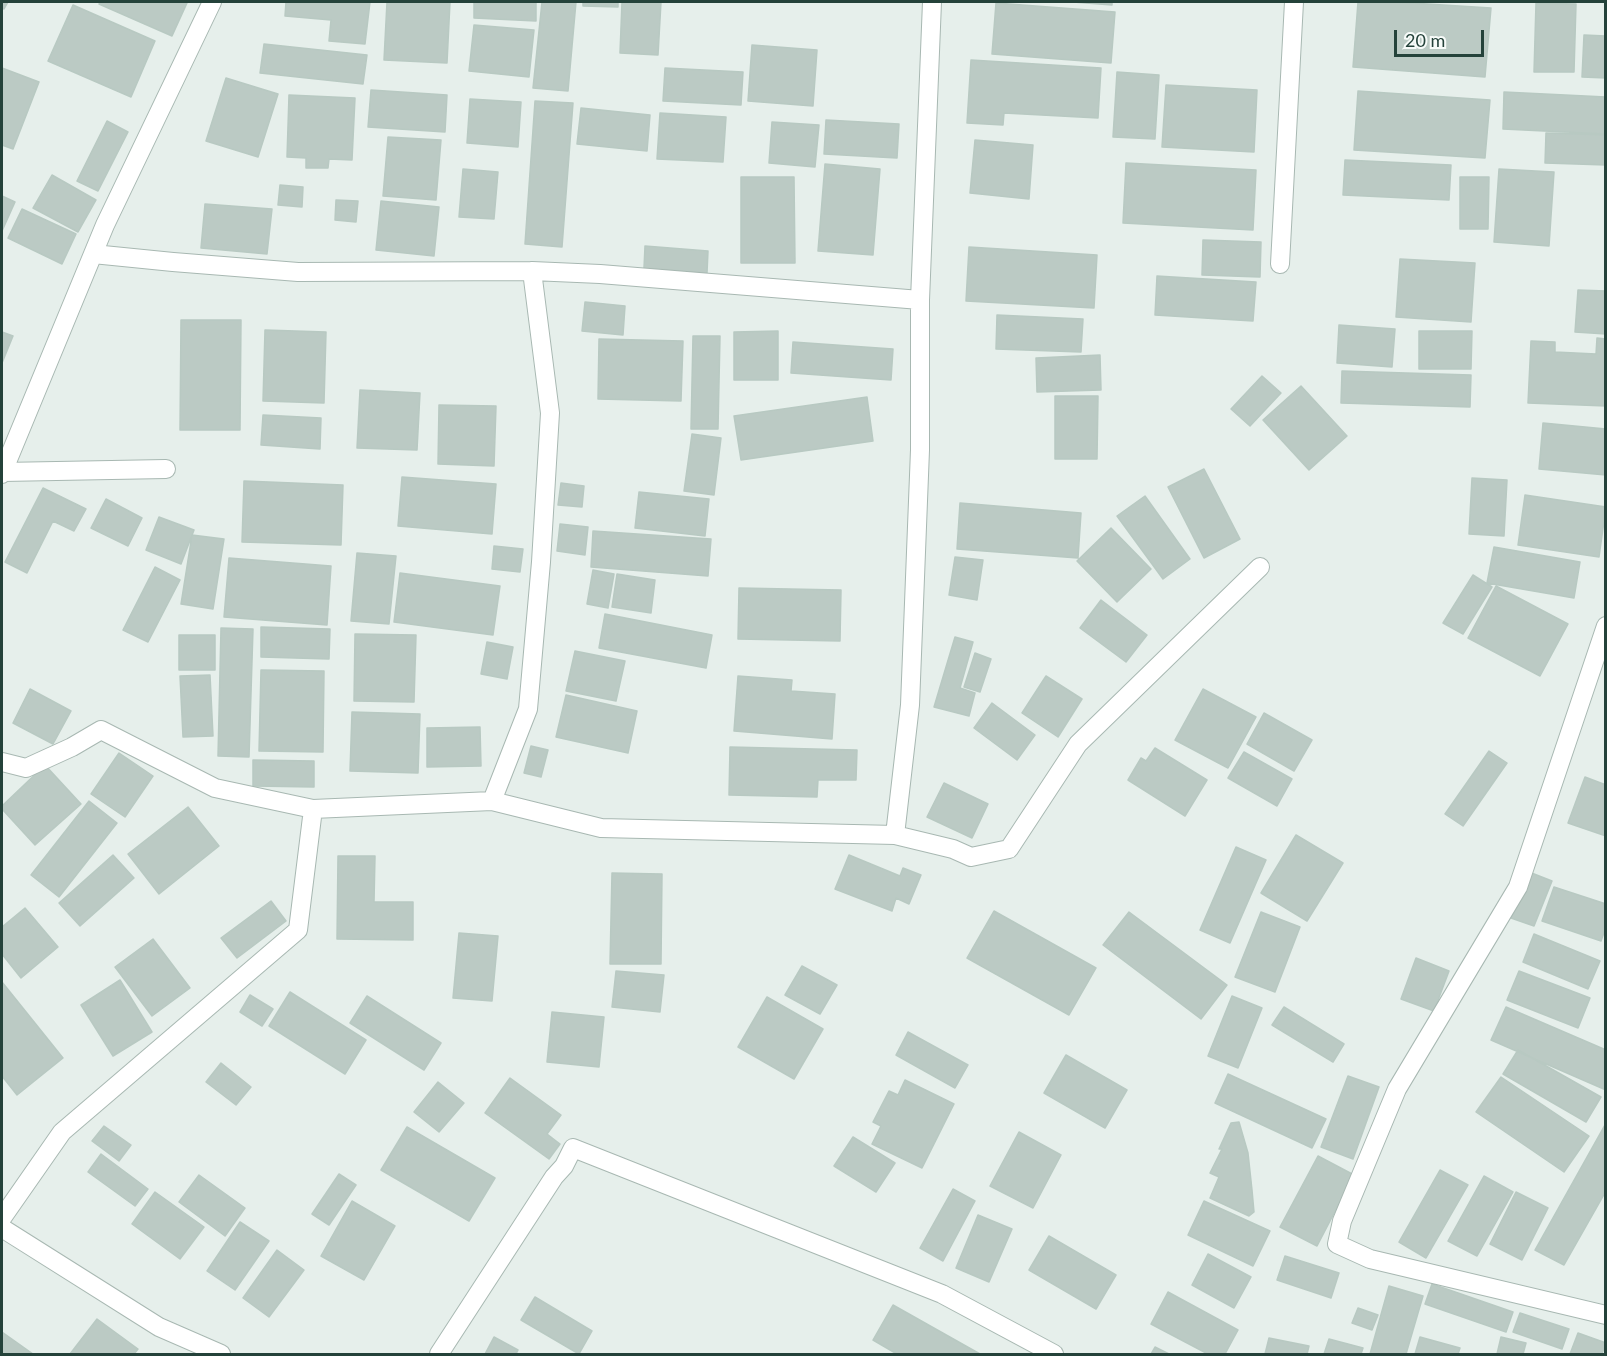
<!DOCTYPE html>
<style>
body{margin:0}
#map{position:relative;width:1607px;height:1356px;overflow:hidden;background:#e6efeb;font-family:Lato,sans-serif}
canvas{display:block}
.frame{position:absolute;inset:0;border:3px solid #24423a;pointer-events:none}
.scale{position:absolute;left:1394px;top:30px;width:90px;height:27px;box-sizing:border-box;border:3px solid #24423a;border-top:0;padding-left:8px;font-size:18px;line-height:21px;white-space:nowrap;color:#24423a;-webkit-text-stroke:4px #f7fbf9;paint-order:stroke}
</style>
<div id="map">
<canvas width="1607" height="1356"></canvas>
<div class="frame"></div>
<div class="scale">20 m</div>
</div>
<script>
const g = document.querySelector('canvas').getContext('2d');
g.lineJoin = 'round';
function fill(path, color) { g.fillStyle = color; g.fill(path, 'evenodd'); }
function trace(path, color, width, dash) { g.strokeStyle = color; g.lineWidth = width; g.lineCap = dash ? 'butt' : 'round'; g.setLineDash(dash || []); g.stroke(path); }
const building = new Path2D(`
 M2,2h6l-4,7 -2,-1z
 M100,2h83l4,1 -15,33 -73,-32z
 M286,2h84l-5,42 -36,-3 2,-21 -46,-4z
 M387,2h63l-3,61 -63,-3z
 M474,2h62v19l-62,-3z
 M542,2h34l-8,89 -35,-3z
 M583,2h35v5l-35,-1z
 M622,2h39l-3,53 -38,-2z
 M1073,2h39v3z
 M1358,2h38l95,6 -6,69 -132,-10z
 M996,3l119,9 -4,51 -119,-9z
 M1536,3l40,1 -2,68h-40z
 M73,5l82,36 -24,56 -83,-36z
 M474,25l60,5 -5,47 -60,-6z
 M1584,35l22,1v42l-24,-1z
 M264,44l103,11 -4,29 -103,-11z
 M752,45l65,5 -4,56 -65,-5z
 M971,60l130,8 -3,50 -94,-5 -1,12 -36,-2z
 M2,68l37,14 -26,67 -11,-4z
 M665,68l78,4 -2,33 -78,-4z
 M1117,72l42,3 -4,64 -42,-2z
 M226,78l52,16 -20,63 -52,-16z
 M1166,85l91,5 -3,62 -92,-5z
 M371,90l76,5 -2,37 -77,-5z
 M1358,91l132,9 -5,58 -131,-8z
 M1504,92l102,5v37l-103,-5z
 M289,95l66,3 -3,62 -23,-1 -1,9h-22v-10l-19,-1z
 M470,99l51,3 -3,45 -51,-4z
 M535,101l38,2 -11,144 -37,-3z
 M581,108l69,7 -3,36 -70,-7z
 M660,113l66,4 -3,45 -66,-3z
 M826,120l73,4 -2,34 -73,-4z
 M107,121l21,11 -30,59 -21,-10z
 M772,122l47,3 -4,42 -46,-4z
 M1546,133l60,2v30l-61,-2z
 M388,137l53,3 -5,60 -53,-4z
 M975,140l58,5 -4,54 -59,-6z
 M1345,160l106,5 -2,35 -106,-5z
 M1126,163l130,7 -3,60 -130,-7z
 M825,164l55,5 -7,86 -55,-4z
 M463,169l35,3 -4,47 -35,-2z
 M1499,169l55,3 -5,74 -55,-4z
 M52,175l44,25 -18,32 -45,-24z
 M741,177h53l1,86h-54z
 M1460,177h29l-1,52h-28z
 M280,185l23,2 -1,20 -24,-2z
 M2,196l13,6 -13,29z
 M336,200l22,1 -2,21 -21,-2z
 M381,201l58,6 -5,49 -58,-6z
 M205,204l67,5 -5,45 -66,-6z
 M22,209l54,25 -14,30 -54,-26z
 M1203,240l58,2 -1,35 -58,-2z
 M645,246l63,5 -1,22 -63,-5z
 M969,247l128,8 -3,53 -128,-7z
 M1400,259l75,4 -4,59 -75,-5z
 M1157,276l99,6 -3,39 -98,-6z
 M1578,290l28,1v43l-31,-2z
 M585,302l40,4 -2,29 -41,-4z
 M997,315l86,4 -2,33 -85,-3z
 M181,320h60l-1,110h-60z
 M1339,325l56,4 -3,38 -55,-4z
 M265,330l61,2 -2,71 -61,-2z
 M778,331v49h-44v-48z
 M1419,331h53l-1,38h-52z
 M2,332l11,4 -11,27z
 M693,336h27l-2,93h-27z
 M1597,338l9,1v67l-78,-3 3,-62 24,1v10l41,2z
 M599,339l84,2 -2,60 -83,-2z
 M793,342l100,7 -2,31 -100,-7z
 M1100,355l1,35 -64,2 -1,-34z
 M1342,371l129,4 -1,32 -129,-4z
 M1262,376l19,17 -31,33 -19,-17z
 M1301,386l46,50 -38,34 -46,-50z
 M360,390l60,3 -3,57 -60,-2z
 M1055,396h43l-1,63h-42z
 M867,397l6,44 -132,19 -7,-44z
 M439,405l57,1 -2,60 -56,-2z
 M263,415l58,3 -1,31 -59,-4z
 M1543,423l63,6v46l-67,-6z
 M692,434l29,4 -7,57 -30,-4z
 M1204,469l36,70 -36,19 -36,-71z
 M402,477l94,7 -4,50 -94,-8z
 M1472,478l35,2 -3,56 -35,-2z
 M244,481l99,4 -2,60 -99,-3z
 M561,483l23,3 -2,21 -24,-2z
 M43,488l43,21 -12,22 -21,-10 -26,52 -22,-11z
 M639,492l70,7 -4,37 -70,-8z
 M1525,495l81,12 -7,50 -81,-12z
 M1145,496l45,63 -27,20 -46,-63z
 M106,499l36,19 -14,28 -37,-18z
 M960,503l121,10 -3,45 -121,-9z
 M159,517l35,13 -13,34 -35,-14z
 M560,524l28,3 -3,28 -28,-4z
 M1111,528l40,41 -34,33 -40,-41z
 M593,531l118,8 -3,37 -117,-9z
 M192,535l32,4 -11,70 -32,-5z
 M494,546l29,3 -3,23 -28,-3z
 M1494,547l86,15 -6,36 -87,-15z
 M357,553l39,3 -7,68 -38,-3z
 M955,557l28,3 -6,40 -28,-5z
 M229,558l102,8 -4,59 -103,-8z
 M155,567l25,13 -32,62 -25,-12z
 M593,570l21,4 -6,34 -21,-4z
 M400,573l100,13 -7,49 -99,-13z
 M617,574l38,6 -4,33 -39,-6z
 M1473,575l19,12 -29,47 -20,-11z
 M1496,586l72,38 -28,52 -72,-38z
 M739,588l102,2 -1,51 -102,-2z
 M1101,600l46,35 -21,27 -46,-34z
 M605,614l107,21 -6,33 -107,-20z
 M261,627l69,2 -1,30 -68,-2z
 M221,628l32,1 -4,128 -31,-1z
 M355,634l61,1 -2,67 -60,-1z
 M179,635h36v35h-36z
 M955,637l18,5 -13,46 15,5 -6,23 -35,-9z
 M487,642l26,5 -6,32 -26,-5z
 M575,651l50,10 -9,40 -50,-10z
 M975,653l16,6 -11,33 -16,-5z
 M261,670l63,1 -1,81 -64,-1z
 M210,675l3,61 -30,1 -3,-61z
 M738,676l54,4 -1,11 44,3 -3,45 -98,-8z
 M1046,676l36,23 -24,38 -36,-24z
 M30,689l41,22 -18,33 -40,-21z
 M1203,689l53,28 -28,51 -53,-28z
 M566,695l71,16 -9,42 -72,-16z
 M992,703l43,32 -18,25 -43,-32z
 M352,712l68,2 -2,59 -68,-2z
 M1264,713l48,27 -18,31 -47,-27z
 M480,727l1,39 -54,1v-39z
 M531,746l17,4 -7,27 -17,-4z
 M730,747l127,3 -1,30h-38l-1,17 -88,-2z
 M1155,748l52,32 -22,36 -57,-36 13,-22 5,3z
 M1489,751l18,12 -44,63 -18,-12z
 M1244,752l48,27 -15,27 -49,-28z
 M119,753l34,23 -28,41 -34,-23z
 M253,760l61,1v26l-61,-1z
 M45,765l36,39 -46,41 -33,-36v-3z
 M1585,777l21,8v51l-38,-13z
 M944,783l44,21 -16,34 -45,-21z
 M89,801l28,22 -58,74 -28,-22z
 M188,807l31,39 -60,48 -31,-40z
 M1296,835l47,28 -36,58 -46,-28z
 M1236,847l30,13 -36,83 -30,-13z
 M113,855l21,23 -54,48 -21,-23z
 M849,855l51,21 3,-8 18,7 -12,29 -13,-6 -4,13 -57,-22z
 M338,856h37l-1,46h39v38l-76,-1z
 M1529,872l23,9 -18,45 -23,-8z
 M612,873l50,1 -1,90h-51z
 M1554,887l52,17v23l-5,14 -59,-20z
 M271,901l15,20 -49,37 -16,-20z
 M25,908l33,39 -37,31 -19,-24v-27z
 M994,911l102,57 -27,47 -102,-57z
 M1129,912l98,73 -26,34 -98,-74z
 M1261,912l39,15 -25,65 -40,-15z
 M459,933l39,3 -6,65 -39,-3z
 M1534,934l66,27 -12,28 -65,-27z
 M153,939l37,49 -38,28 -37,-49z
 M1416,958l33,13 -15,40 -33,-12z
 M802,966l35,19 -17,29 -35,-19z
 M616,971l48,4 -4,37 -48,-5z
 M1519,971l71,27 -12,30 -71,-28z
 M120,980l32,52 -39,24 -32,-51z
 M2,982l61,76 -46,37 -15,-19z
 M290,992l76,48 -21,34 -76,-48z
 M250,995l23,14 -11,17 -22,-14z
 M367,996l74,47 -17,27 -74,-47z
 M1232,996l30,12 -24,60 -30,-12z
 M767,997l56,32 -29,50 -56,-32z
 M1284,1007l60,37 -11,18 -61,-37z
 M1506,1007l100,43v40l-115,-50z
 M552,1012l52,5 -5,50 -52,-5z
 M908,1032l60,33 -13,23 -59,-33z
 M1518,1050l83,47 -15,25 -83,-48z
 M1066,1055l61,35 -22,38 -61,-35z
 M221,1063l30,24 -15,18 -30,-23z
 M1228,1074l98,45 -14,29 -97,-45z
 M1348,1076l31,11 -26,72 -32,-12z
 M1501,1077l88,59 -25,36 -88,-60z
 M510,1078l51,37 -14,19 13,10 -11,15 -64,-46z
 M905,1080l49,24 -32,64 -50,-24 9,-18 -8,-4 16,-31 9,4z
 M438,1082l26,21 -25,29 -25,-20z
 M1239,1122l9,31 4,37 2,22 -5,4 -39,-18 9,-21 -9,-4 12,-24h-3l12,-26z
 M1606,1123v68l-42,74 -29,-15z
 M104,1126l27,19 -12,16 -27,-20z
 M407,1127l88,51 -26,43 -88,-51z
 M1019,1132l42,23 -28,53 -43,-22z
 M853,1137l42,26 -19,29 -42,-26z
 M101,1154l47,35 -13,17 -47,-34z
 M1318,1156l36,19 -37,71 -37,-19z
 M1440,1170l28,15 -42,73 -27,-16z
 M339,1174l17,11 -27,40 -17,-11z
 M199,1175l46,33 -20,28 -46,-34z
 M1484,1176l29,16 -36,64 -29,-15z
 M953,1189l22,12 -32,60 -23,-13z
 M155,1192l49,35 -24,32 -48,-35z
 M1516,1192l32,16 -26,52 -32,-16z
 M352,1201l43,25 -31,54 -43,-24z
 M1204,1201l66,30 -17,35 -65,-31z
 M978,1215l34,14 -23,53 -33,-14z
 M240,1222l29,19 -34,49 -28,-19z
 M1049,1236l67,39 -20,34 -67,-39z
 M277,1250l27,20 -35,47 -26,-19z
 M1208,1254l43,23 -17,31 -42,-23z
 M1285,1256l54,17 -8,25 -54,-18z
 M1432,1284l81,28 -7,20 -81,-28z
 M1389,1286l34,10 -17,58h-36z
 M1168,1292l70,38 -13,24h-17l-57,-30z
 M535,1297l57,34 -13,23 -58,-34z
 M893,1305l87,49h-83l-24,-14z
 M1358,1308l20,7 -6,15 -20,-7z
 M1520,1313l49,16 -7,20 -49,-17z
 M97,1319l41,30 -4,5h-64z
 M2,1332l31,22h-31z
 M1578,1333l28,10 -4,11h-32z
 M494,1337l24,13 -2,4h-31z
 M1420,1337l40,11 -2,6h-43z
 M1501,1337l25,6 -3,11h-26z
 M1269,1338l40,8 -2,8h-42z
 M1329,1339l34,9 -2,6h-37z
 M1155,1347l14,7h-18z`);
const minor = new Path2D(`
 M93,254l80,8 125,10 234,-1 68,3 320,26
 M1280,264l14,-262
 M2,472l164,-3
 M2,474l103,-249 107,-223
 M1606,626l-88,261 -121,202 -55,132 -5,23 33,15 236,56
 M2,762l24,6 46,-21 29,-17 114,58 98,21 179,-8 109,27 294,7 58,14 18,8 38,-8 69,-105 182,-177
 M492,801l36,-92 13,-147 9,-149 -18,-142
 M895,835l15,-130 10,-255v-150l12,-298
 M2,1218l60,-86 236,-202 15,-121
 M2,1228l157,99 62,27
 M439,1354l115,-177 10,-11 9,-18 369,146 112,60`);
fill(building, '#bbcac4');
trace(building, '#b8c9c2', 1.5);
trace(minor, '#a8b8b2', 20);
trace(minor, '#fff', 18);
</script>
